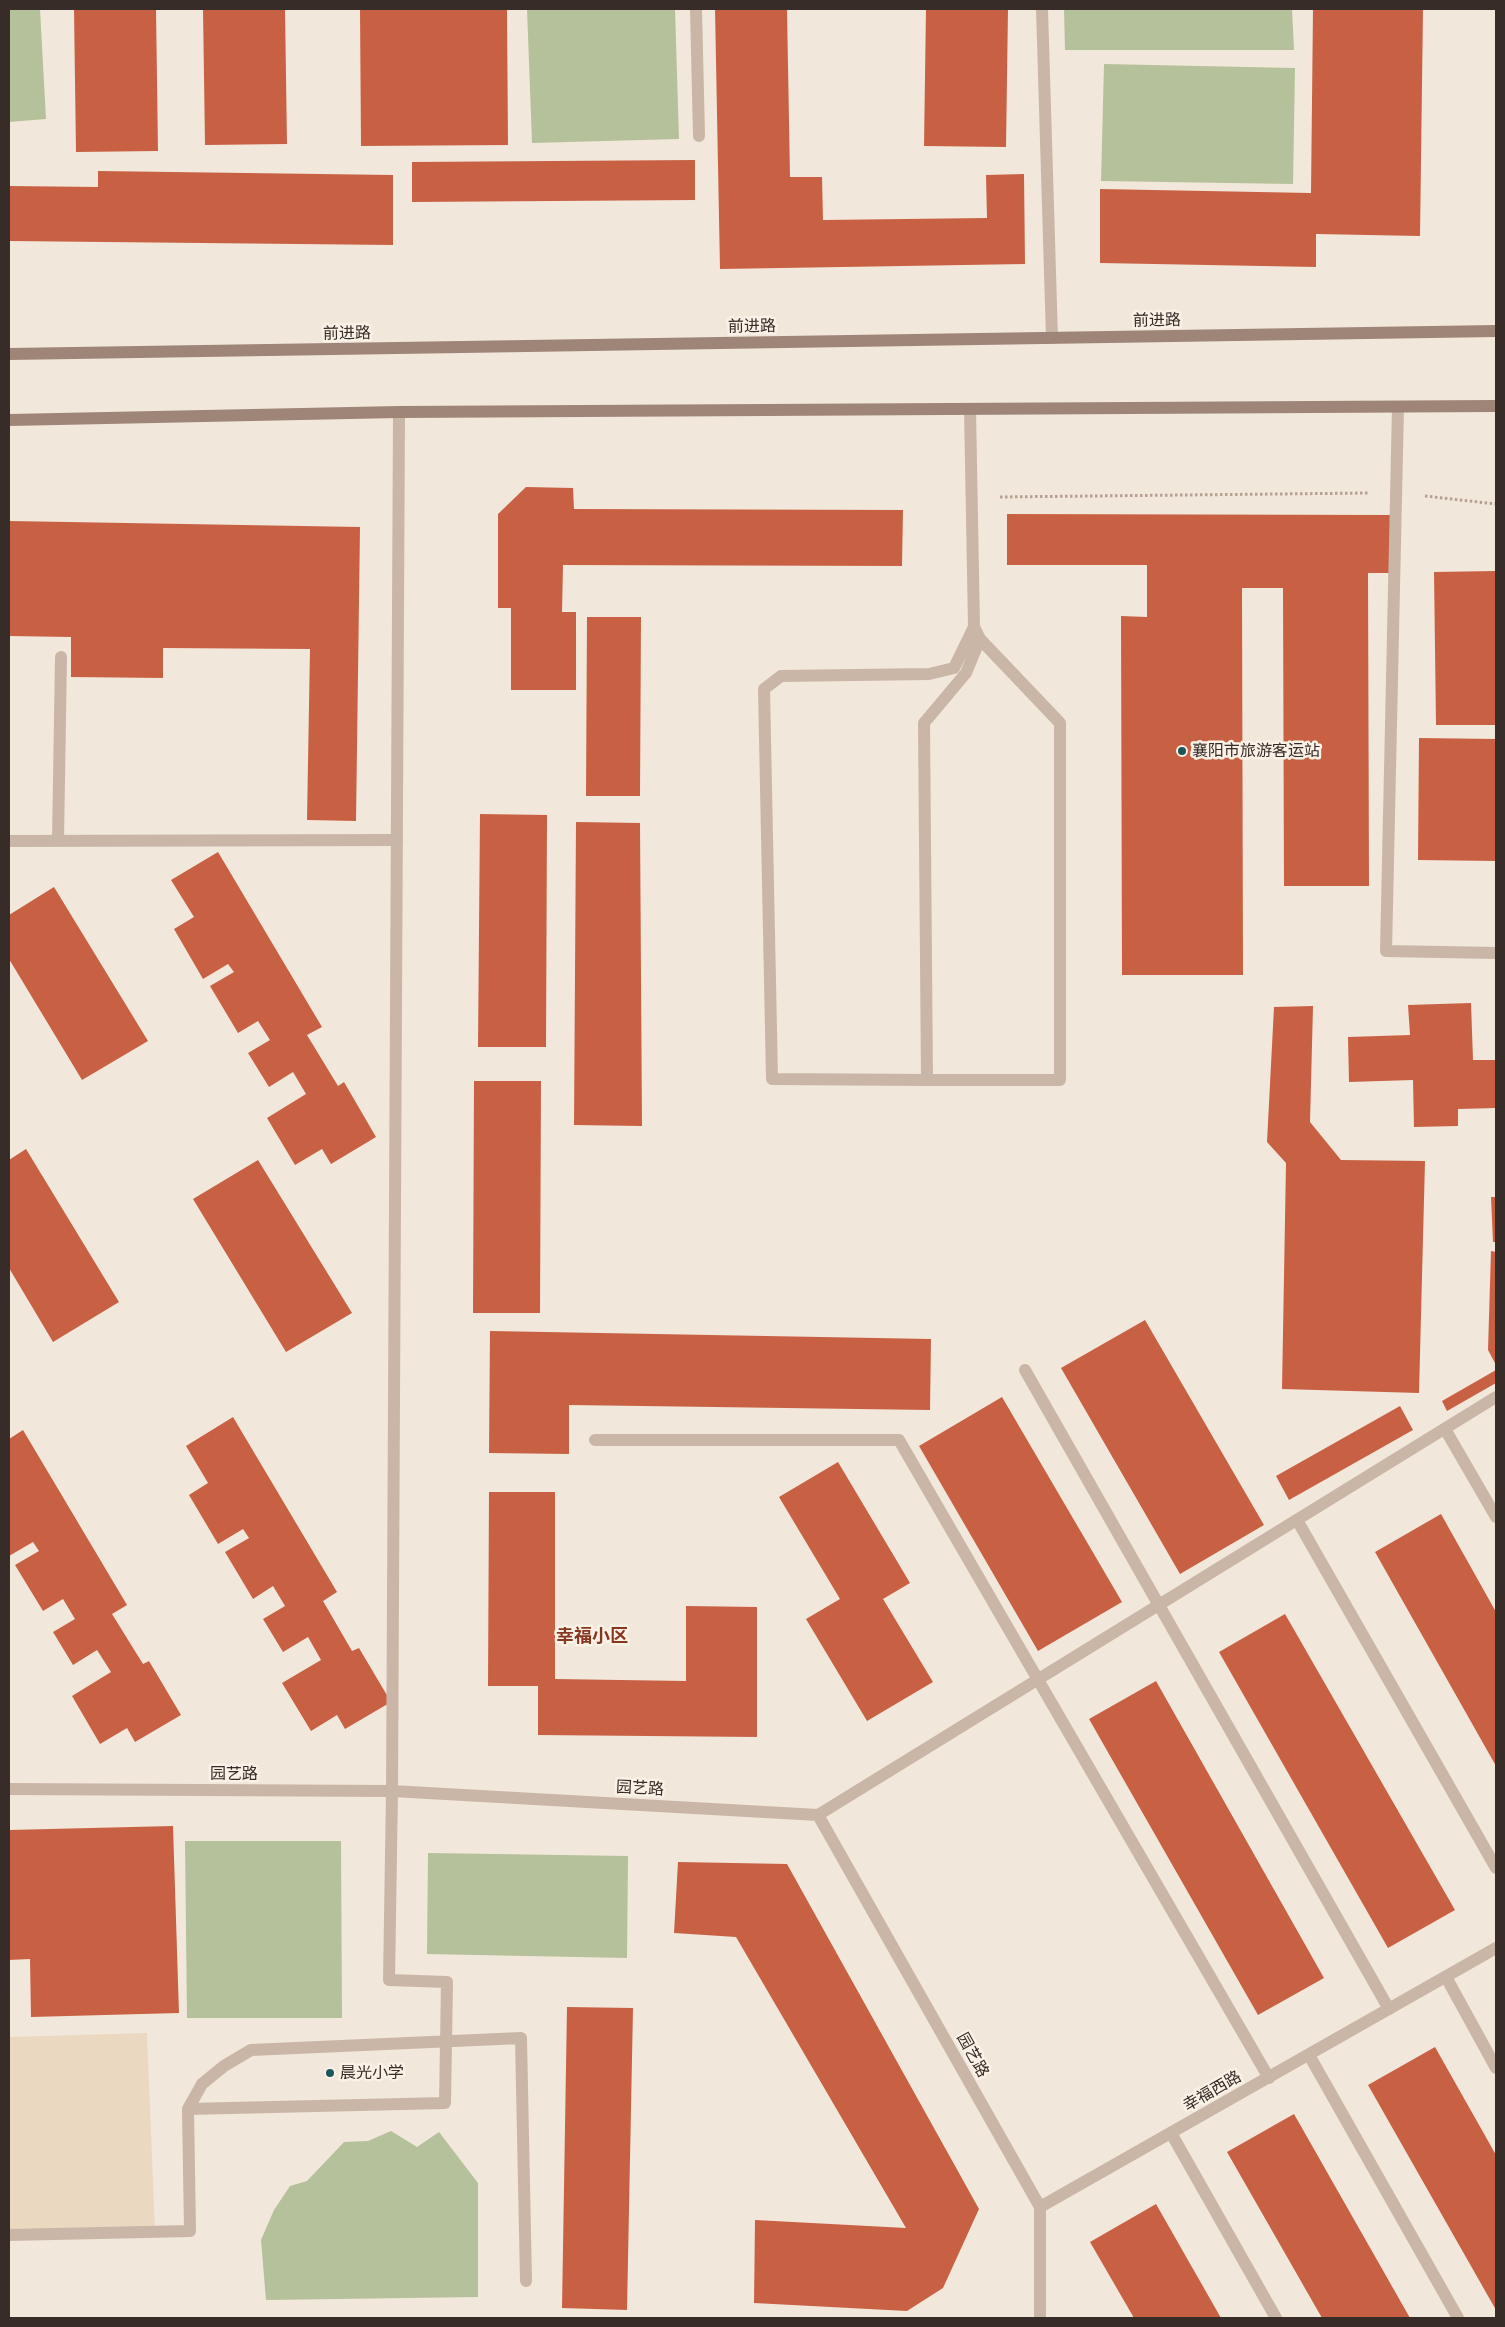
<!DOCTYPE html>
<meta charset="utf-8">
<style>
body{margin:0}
#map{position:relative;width:1505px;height:2327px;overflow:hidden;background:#f2e7db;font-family:Ubuntu,sans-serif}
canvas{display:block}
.frame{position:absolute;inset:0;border:10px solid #372c27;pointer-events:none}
</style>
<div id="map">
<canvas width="1505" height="2327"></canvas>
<div class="frame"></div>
</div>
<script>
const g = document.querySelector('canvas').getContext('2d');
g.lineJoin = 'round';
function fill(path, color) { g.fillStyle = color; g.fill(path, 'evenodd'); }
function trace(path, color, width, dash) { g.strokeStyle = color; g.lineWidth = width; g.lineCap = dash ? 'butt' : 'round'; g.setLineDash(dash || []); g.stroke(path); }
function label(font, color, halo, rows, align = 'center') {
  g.font = font + ' Ubuntu,"Noto Sans SC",sans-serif'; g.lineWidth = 5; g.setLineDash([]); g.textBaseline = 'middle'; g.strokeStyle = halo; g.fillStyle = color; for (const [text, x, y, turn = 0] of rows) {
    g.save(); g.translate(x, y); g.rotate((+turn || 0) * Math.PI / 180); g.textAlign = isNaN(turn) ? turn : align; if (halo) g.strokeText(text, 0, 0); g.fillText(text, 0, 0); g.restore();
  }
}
const green = new Path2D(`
 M9,9h31l6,110 -37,3z
 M527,9h148l4,130 -147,4z
 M1064,9h228l2,41h-229z
 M1104,64l191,4 -2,116 -192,-3z
 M185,1841h156l1,177h-155z
 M428,1853l200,3 -1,102 -200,-4z
 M391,2131l26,16 22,-15 39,51v114l-212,3 -5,-60 13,-30 16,-24 17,-5 37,-39 24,-1z`);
const plaza = new Path2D(`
 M147,2033l8,199 -146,3v-198z`);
const building = new Path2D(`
 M74,9h82l2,142 -82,1z
 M203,9h82l2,135 -82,1z
 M360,9h147l1,136 -147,1z
 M715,9h72l3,168h32l1,43 164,-2 -1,-43 38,-1 1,90 -305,5z
 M926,9h82l-2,138 -82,-1z
 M1313,9h110l-3,227 -104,-2v33l-216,-4v-74l211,4z
 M695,160v40l-283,2v-40z
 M98,171l295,4v70l-384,-4v-55l89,1z
 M526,487l47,1 1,21 329,1 -1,56 -339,-1 -1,47h14v78h-65v-82h-13v-94z
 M1007,514l383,1v58h-22l1,313h-85l-1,-298h-41l1,387h-121l-1,-359 26,1v-52h-140z
 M9,521l351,6 -4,294 -49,-1 3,-171 -147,-1v30l-92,-1v-40l-62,-1z
 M1496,571v154h-60l-2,-153z
 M587,617h54l-1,179h-54z
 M1419,738l77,1v122l-78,-1z
 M480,814l67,1 -1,232h-68z
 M576,822l64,1 2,303 -68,-1z
 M218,852l104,175 -15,8 31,51 6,-4 32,55 -45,27 -9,-15 -27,16 -28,-47 39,-24 -13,-22 -24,15 -21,-34 22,-13 -12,-19 -20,12 -28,-47 24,-14 -6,-8 -25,15 -29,-50 20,-12 -23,-37z
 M54,887l94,154 -66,39 -73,-121v-44z
 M1471,1003l2,57h23v48l-38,1v17l-44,1 -1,-47 -64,2 -1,-45 62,-2 -2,-30z
 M1313,1006l-3,116 31,38 84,1 -6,232 -137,-4 4,-226 -19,-21 7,-135z
 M474,1081h67l-1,232h-67z
 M26,1149l93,153 -66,40 -44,-74v-108z
 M258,1160l94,153 -66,39 -93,-153z
 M1491,1197h5v45h-3z
 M1491,1251l5,1v113l-8,-15z
 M1145,1320l119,205 -84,49 -119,-206z
 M490,1331l441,8 -1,71 -361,-5v49l-80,-1z
 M1496,1370v13l-49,28 -5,-10z
 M1002,1397l120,205 -84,49 -119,-205z
 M1400,1406l13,24 -124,70 -13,-24z
 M233,1417l104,175 -14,9 29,50 7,-3 32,54 -46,27 -8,-14 -26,16 -29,-48 39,-23 -13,-23 -25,15 -20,-33 22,-13 -12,-20 -20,13 -28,-47 24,-14 -6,-9 -25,15 -29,-49 19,-12 -22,-37z
 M23,1430l104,175 -15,9 31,50 6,-3 32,54 -46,27 -8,-14 -27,16 -28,-48 39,-24 -14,-22 -24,15 -20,-33 22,-13 -12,-20 -20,12 -28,-46 24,-14 -6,-9 -24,14v-117z
 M838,1462l72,121 -27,16 50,83 -66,39 -61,-102 34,-20 -61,-102z
 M489,1492h66v187l131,2v-75l71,1v130l-219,-2v-49h-50z
 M1441,1514l55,98v154l-121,-214z
 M1285,1614l170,296 -67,38 -169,-296z
 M1156,1681l168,297 -66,37 -169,-296z
 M173,1826l6,187 -148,4 -1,-58 -21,1v-130z
 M678,1862l109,2 192,345 -36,79 -36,23 -153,-8 1,-83 151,8 -170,-291 -62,-4z
 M567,2007l66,1 -6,302 -65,-2z
 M1435,2047l61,108v155l-128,-225z
 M1294,2114l116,204h-88l-95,-166z
 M1156,2204l65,114h-87l-44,-76z`);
const path = new Path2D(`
 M1425,496l71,8
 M1000,497l369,-4`);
const service = new Path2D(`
 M696,9l3,127
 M1042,9l10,329
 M1398,407l-12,544 110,2
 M970,409l4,218 -20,41 -25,6 -148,2 -17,13 8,390 155,1 -3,-357 42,-50 14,-34 -6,-12
 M9,841l388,-1
 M58,841l3,-184
 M927,1080h133v-357l-80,-84
 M1025,1370l364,639
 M1445,1429l51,88
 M595,1440h304l370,638
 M1297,1520l199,348
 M1446,1977l50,91
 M1309,2055l149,263
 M188,2109l14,-25 22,-18 27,-16 270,-12 5,243
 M1171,2133l105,185
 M9,2235l181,-4 -2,-122 257,-6 2,-121 -58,-2 3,-189`);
const minor = new Path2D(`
 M9,1789l383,2 426,24 222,392
 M392,1791l7,-1379
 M818,1815l678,-418
 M1040,2318v-111l456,-259`);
const secondary = new Path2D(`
 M9,354l1487,-23
 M9,420l390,-8 1097,-6`);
const markers = [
 [1182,751,5,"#1c5659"],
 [330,2073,5,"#1c5659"]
];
const streetNames = [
 ["前进路",1157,320,-1],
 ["前进路",752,326,-1],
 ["前进路",347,333,-1],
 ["园艺路",234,1774],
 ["园艺路",640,1788,3],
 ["园艺路",973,2055,61],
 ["幸福西路",1212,2091,-30]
];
const poiNames = [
 ["襄阳市旅游客运站",1192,751],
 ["晨光小学",340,2073]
];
const neighbourhoodNames = [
 ["幸福小区",592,1636]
];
fill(green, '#b5c19a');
fill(plaza, '#ebd8c1');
fill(building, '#c86143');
trace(path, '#b6a091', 3, [2.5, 2.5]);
trace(service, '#cab6a6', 12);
trace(minor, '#cab6a6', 12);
trace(secondary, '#9e8578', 12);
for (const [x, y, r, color] of markers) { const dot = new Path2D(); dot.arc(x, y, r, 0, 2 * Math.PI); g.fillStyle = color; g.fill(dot); trace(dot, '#faf1e7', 2); }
label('16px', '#372c27', '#faf1e7', streetNames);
label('16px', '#372c27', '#faf1e7', poiNames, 'left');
label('bold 18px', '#87361f', '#faf1e7', neighbourhoodNames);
</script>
